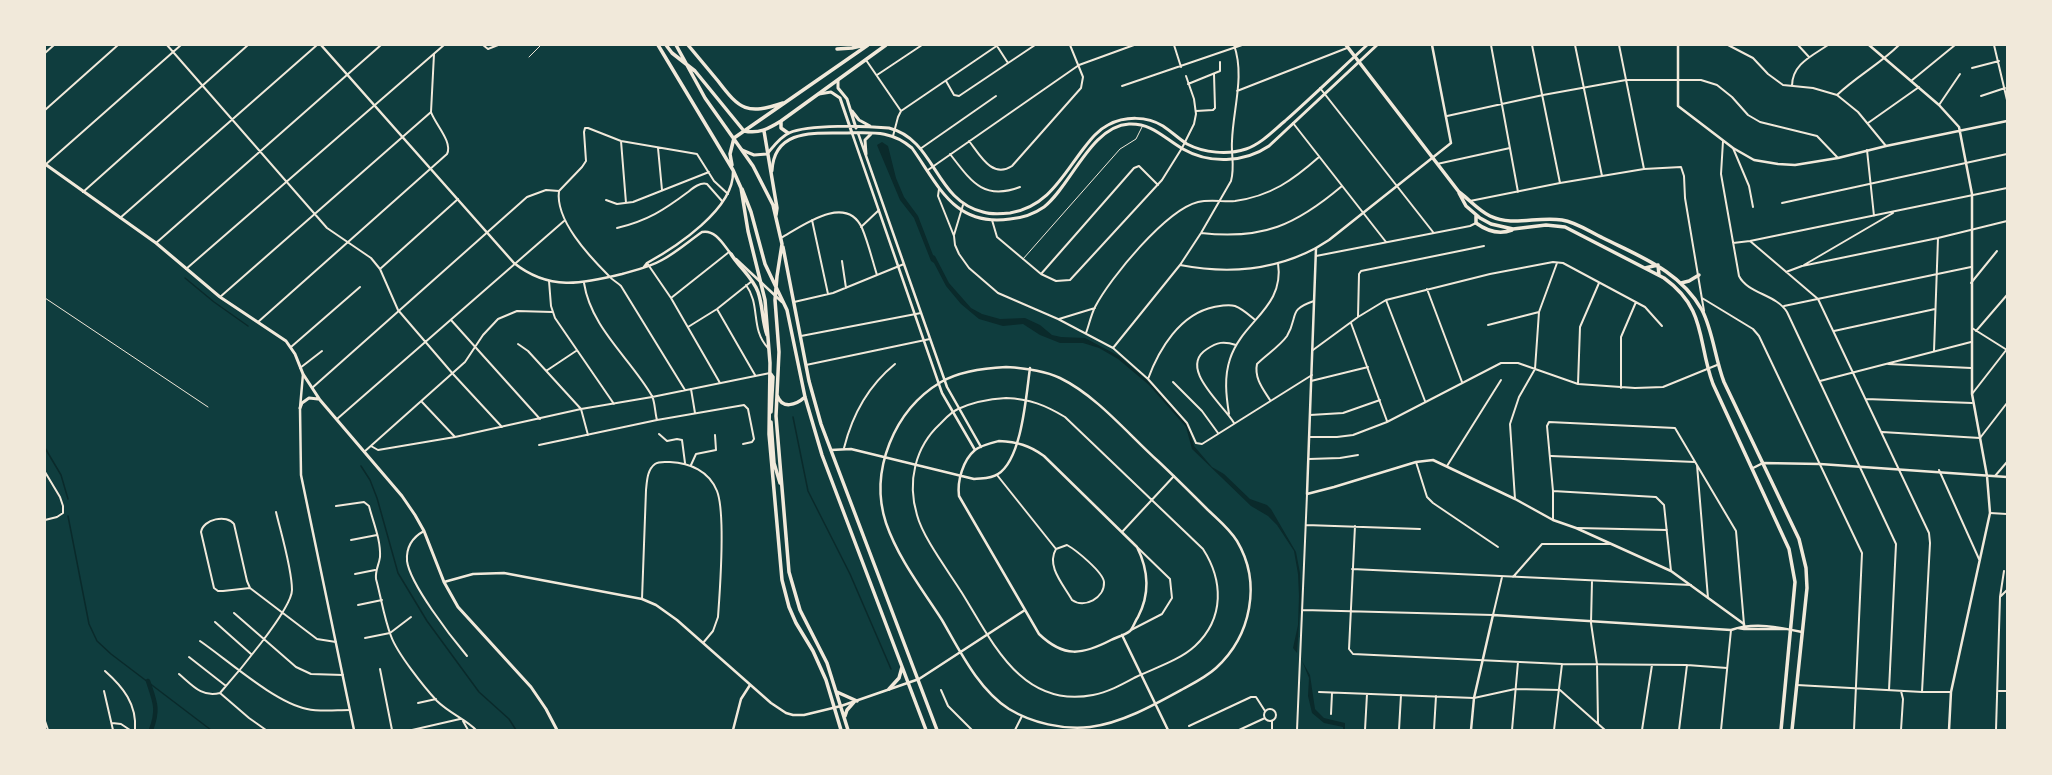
<!DOCTYPE html>
<style>
body{margin:0}
#map{position:relative;width:2052px;height:775px;overflow:hidden;background:#0f3d3e;font-family:Mulish,sans-serif}
canvas{display:block}
.frame{position:absolute;inset:0;border:46px solid #f1e9da;pointer-events:none}
</style>
<div id="map">
<canvas width="2052" height="775"></canvas>
<div class="frame"></div>
</div>
<script>
const g = document.querySelector('canvas').getContext('2d');
g.lineJoin = 'round';
function fill(path, color) { g.fillStyle = color; g.fill(path, 'evenodd'); }
function trace(path, color, width, dash) { g.strokeStyle = color; g.lineWidth = width; g.lineCap = dash ? 'butt' : 'round'; g.setLineDash(dash || []); g.stroke(path); }
const water = new Path2D(`
 M882,142l6,4 8,32 8,19 14,19 15,39 2,1 14,27 22,25 11,6 18,5 25,-1 15,7 12,10 9,2 24,1 34,18 30,26 39,43 6,21 18,21 12,7 26,25 17,6 4,4 25,43 4,21 1,23 -4,57 -4,-5 5,-23 1,-29 -1,-22 -4,-23 -17,-26 -9,-9 -17,-10 -59,-57 -6,-22 -37,-42 -31,-26 -19,-11 -16,-5h-23l-20,-8 -17,-11 -20,2 -24,-7 -18,-15 -15,-18 -12,-23 -3,-2 -17,-43 -14,-18 -21,-50 -2,-5z
 M1302,661l8,14 5,34 9,9 21,5v7h-2v-3l-19,-4 -12,-10 -4,-17 1,-18z`);
const stream = new Path2D(`
 M185,278l29,24 34,24
 M793,417l15,74 42,83 41,95
 M45,448l16,27 7,24
 M361,466l9,14 7,18 21,75 29,48 52,71 30,27 7,11
 M68,516l21,108 8,17 14,13 100,76`);
const canal = new Path2D(`
 M148,681c7,21 11,28 3,49`);
const service = new Path2D(`
 M529,57l12,-12
 M1023,259l97,-110 16,-10 6,-12
 M45,298l163,109`);
const minor = new Path2D(`
 M167,45l160,183 44,30 9,11 18,41 55,64 49,53
 M483,45l5,4 10,-4
 M1174,45l7,22
 M1491,45l27,147
 M1532,45l28,138
 M1575,45l27,131
 M1619,45l25,124
 M1728,45l25,13 15,16 15,11 30,3 24,7 21,17 28,34
 M1798,45l11,12
 M1994,45l13,55
 M997,46l11,17
 M45,53l9,-8
 M866,60l35,51
 M1972,68l27,-7
 M877,75l45,-30
 M946,81l8,14 5,1 76,-51
 M1911,81l44,-36
 M1188,84l32,-13v-9
 M1122,86l120,-41
 M1792,86c0,-22 20,-30 36,-41
 M1320,88l113,144
 M1237,91l110,-43
 M1837,95c20,-19 43,-31 62,-50
 M1981,96l24,-8
 M1939,105l21,-31
 M45,110l73,-65
 M1196,111l17,-1 2,-2 -1,-34
 M1447,116l96,-21 83,-15h75l16,5 15,12 16,18 12,7 57,14 21,22
 M1293,123l93,119
 M1868,123l51,-36
 M893,136l5,-19 3,-6 97,-66
 M621,141l5,62
 M969,141c11,14 23,38 43,25l69,-78 2,-11 -13,-32
 M1723,141l-2,33 18,102c9,18 37,18 48,36l109,232 -7,146
 M658,148l4,42
 M1733,148l16,38 4,21
 M920,149l76,-53
 M1867,150l7,66
 M950,154c21,27 33,47 70,33
 M1437,164l73,-16
 M45,165l136,-120
 M928,170l151,-105 55,-20
 M939,189l-1,7 16,40 1,9 4,9 10,14 29,25 60,26 55,29 35,31 39,44 9,20 6,1 110,-69
 M559,191l23,-24 4,-6 -2,-29 1,-4h3l33,13 76,13 17,27 14,13
 M559,191c-4,29 30,65 50,85 3,4 8,6 12,10l64,104
 M83,192l165,-147
 M606,200l11,4 16,-2 76,-30
 M1470,201l90,-18 84,-14 37,-2 3,9 1,22 19,113
 M1782,203l225,-49
 M120,218l197,-173
 M812,220l16,74
 M992,220l5,17 44,37 15,7 14,-1 92,-100 20,-32 12,-24 2,-10 -2,-15 -8,-23
 M861,227l18,-17
 M617,228c30,-7 47,-18 71,-36 5,-4 12,-10 19,-8l15,17
 M1201,233c62,7 95,-8 141,-47
 M954,235l9,-30
 M781,238c21,-12 65,-45 81,-10 6,14 10,31 15,47
 M1750,241l68,58 111,234 1,10 -8,149
 M156,243l225,-198
 M1733,243l17,-2 257,-53
 M1316,256l154,-30 6,-3
 M842,261l4,27
 M647,263l24,35 49,85
 M1180,265c47,9 93,6 136,-17
 M1804,265l89,-52
 M186,269l258,-224
 M380,269l78,-70
 M1786,272l16,-6 136,-28 69,-17
 M1041,274l93,-106 5,-2 19,19
 M549,281l2,25 4,12 59,86
 M584,283c7,45 46,75 68,113 3,6 3,17 5,24
 M1971,283l26,-32
 M746,285c15,20 4,44 22,63
 M1427,289l35,93
 M220,297l211,-185
 M671,298l58,-46
 M1702,298l51,31 6,7 103,217 -8,177
 M1386,300l39,101
 M794,302l39,-9 71,-29
 M1784,306l187,-39
 M717,309l38,66
 M1358,317l1,-43 2,-3 123,-25
 M1059,319l36,-11
 M451,320l89,99
 M258,322l189,-168c6,-12 -12,-30 -16,-42l3,-58
 M1351,323l36,98
 M1488,325l51,-13
 M688,327l29,-18 35,-28
 M1972,328l35,22
 M1834,331l101,-22
 M1976,331l31,-36
 M1086,333c3,-8 5,-18 9,-26 15,-29 71,-97 103,-105 12,-3 25,0 37,-1 36,-5 58,-21 84,-44
 M801,336l120,-23
 M518,344l10,7 53,58 7,26
 M291,347l69,-60
 M1113,348l67,-83 21,-32 30,-52c4,-14 0,-27 1,-40 1,-32 13,-65 2,-96
 M1313,350l45,-33 28,-17 104,-26 63,-12 10,1 82,44 17,19
 M1934,351l4,-113
 M1888,364l83,4
 M806,365l124,-26
 M300,368l22,-17
 M546,371l30,-20
 M1148,379c11,-30 32,-65 66,-72 6,-1 14,-3 21,-1 8,3 14,9 20,14
 M1311,381l57,-14
 M1820,381l151,-39
 M1173,382l29,29 16,22
 M1578,384l2,-57 19,-44
 M312,388l215,-191 19,-7 13,1
 M1621,388v-51l15,-35
 M691,389l4,24
 M1972,394l35,-45
 M1006,398c24,1 39,7 59,19l138,132c20,31 22,69 -8,97 -15,14 -40,22 -59,31 -13,7 -27,15 -43,18 -71,14 -100,-52 -131,-102 -13,-21 -39,-55 -45,-78 -10,-33 -2,-68 23,-91 6,-6 11,-12 18,-15 15,-7 32,-10 48,-11z
 M1866,399l106,4
 M1270,400c-7,-11 -16,-22 -13,-36 9,-9 23,-18 30,-28 12,-20 0,-26 27,-35
 M422,402l33,35
 M1229,414c-3,-19 -5,-37 1,-55 12,-38 55,-51 48,-96
 M1310,415l33,-2 37,-13
 M337,419l227,-198
 M1234,423c-10,-18 -57,-55 -27,-74 10,-7 17,-8 29,-4
 M1882,432l98,6 27,-35
 M659,434l8,7 10,-2 5,1 3,23
 M1309,437h28l16,-2 34,-13 114,-59h17l60,21 57,4 28,-1 54,-22
 M539,445l118,-25 87,-15 4,4 6,30 -2,3 -9,2
 M371,446l7,4 77,-13 126,-28 71,-12 118,-24
 M844,448c8,-32 24,-62 51,-84
 M364,452l101,-90 18,-27 15,-16 19,-8 35,1
 M1551,456l144,6
 M1309,459l31,-1 18,-3
 M1416,462l11,35 6,6 65,44
 M691,465l5,-11 20,-4 -1,-15
 M1697,465l11,133
 M1447,466l54,-86
 M1939,470l40,89
 M45,472l15,25 3,9v7l-6,4 -12,3
 M997,475l59,74
 M1995,476l12,-14
 M1553,491l103,6 8,8 7,66
 M1515,499l-5,-75 9,-27 16,-28 4,-57 18,-49
 M336,506l28,-4 5,4c4,16 12,34 11,51 -1,8 -5,13 -4,22 5,18 8,39 15,57 6,17 33,51 46,65 12,12 30,19 39,29
 M1990,513l17,1
 M1553,520v-29l-6,-65 2,-4 126,6 61,103 8,93
 M1306,525l114,4
 M1355,526l-6,123 4,5 209,10 125,1 40,3
 M1577,528l90,2
 M424,531c-11,6 -18,16 -17,30 3,23 44,76 60,95
 M1122,532l52,-56
 M351,540l26,-5
 M1067,545c9,5 36,27 37,37 1,16 -20,27 -32,18 -9,-16 -26,-34 -16,-51z
 M1352,569l339,16
 M355,574l20,-4
 M1513,577l29,-33h69
 M1592,581l-1,42 6,41 1,59
 M250,588l-27,3h-5l-4,-3 -13,-56c2,-13 26,-18 33,-8l13,57 3,7 67,51 19,3
 M2001,596l6,-6
 M642,599l4,-109c1,-9 1,-20 9,-26 4,-3 10,-2 15,-2 20,1 39,9 47,29 9,23 3,98 1,126l-5,14 -10,12
 M358,605l24,-5
 M1303,610l190,5 9,-38
 M234,613l62,54 15,7 32,1
 M215,622l36,32
 M1131,630l31,-16 10,-16 -2,-19 -32,-31
 M365,638l25,-5 21,-16
 M200,641c29,20 74,61 107,68 13,3 29,1 43,1
 M189,657l37,29
 M380,669l12,61
 M105,671c18,16 32,33 30,59
 M179,674c13,11 23,24 41,19
 M1797,685l125,7h29
 M941,690l7,16 24,24
 M104,691l9,39
 M1901,691l2,8 -2,31
 M1999,691h8
 M1319,692l155,6 41,-9 45,1 45,40
 M220,693c15,-17 72,-84 72,-103 0,-21 -11,-57 -16,-78
 M220,693l29,25 17,12
 M418,703l18,-4
 M1264 715a6 6 0 1 1 12 0a6 6 0 1 1-12 0Z
 M1331,714l1,-21
 M45,721l3,9
 M463,721l5,9
 M1272,721v9
 M112,723l9,1 9,6
 M1189,726l62,-29h5l9,14
 M412,730l48,-11
 M1015,730l7,-14
 M1239,730l26,-12
 M1297,730l10,-236
 M1365,730l2,-36
 M1399,730l2,-35
 M1434,730l2,-34
 M1512,730l6,-68
 M1554,730l8,-66
 M1642,730l10,-65
 M1679,730l8,-65
 M1721,730l10,-100
 M1996,730l4,-133 4,-26`);
const tertiary = new Path2D(`
 M321,45l193,218c35,28 68,21 108,11 14,-4 28,-7 40,-14 15,-8 27,-19 40,-28 14,-3 22,14 30,23
 M1432,45l19,98 -122,97 -13,8 -9,246 27,-7 82,-25 17,-2 82,39 38,21 23,8 95,43 73,53v5
 M1678,45v61l55,42 21,12 24,4 17,1 43,-7 48,-12 121,-25
 M1869,45l70,60 20,22 13,67v200l15,82 3,37 -39,179 -2,38
 M852,133l90,260 33,57
 M858,133l89,254 34,60
 M736,259l46,43
 M644,267l3,-4c29,-16 87,-54 86,-91
 M1006,367c18,1 37,3 54,11 37,18 68,56 98,83 17,16 32,31 48,47 11,11 23,20 31,33 25,42 14,95 -21,127 -10,9 -22,15 -33,21 -29,16 -61,34 -93,38 -27,3 -58,-4 -81,-18 -31,-20 -49,-58 -67,-89 -20,-31 -44,-62 -56,-97 -17,-52 8,-113 55,-141 19,-11 43,-14 65,-15z
 M303,374l-3,34 1,67 53,255
 M999,441c18,1 30,4 45,15l93,91c12,24 13,47 1,70 -3,4 -5,11 -8,14 -5,4 -13,6 -19,9 -29,15 -47,18 -72,-6l-80,-138c-2,-15 4,-36 16,-46 7,-5 16,-7 24,-9z
 M831,450l20,-1 123,30c9,-1 17,0 24,-5 24,-15 28,-78 32,-106
 M1753,468l10,-5 57,1 187,13
 M444,582l29,-8 31,-1 138,26 14,6 21,15 94,83 15,10 7,2h11l37,-9 78,-27 106,-69
 M1738,628l6,1h42
 M1122,635l46,95
 M733,730l8,-31 9,-14
 M1471,730l3,-32 19,-83 238,15c23,-8 48,-3 71,2`);
const secondary = new Path2D(`
 M838,81v7l9,11 9,29
 M819,94l12,-2 9,6 12,35
 M852,111l7,9 11,6
 M742,150l12,5 13,-1c6,-7 13,-17 22,-21 20,-9 77,-7 100,-5 47,12 45,72 94,84 9,3 18,2 27,1 38,-6 53,-38 74,-65 7,-9 14,-18 24,-23 17,-9 39,-9 55,1 9,6 16,13 24,18 17,9 41,11 59,5 15,-5 27,-18 39,-28 28,-25 55,-51 82,-76
 M866,154l-1,-14 6,-6
 M45,164l111,79 64,54 66,44 9,13 8,20 17,26 82,96 13,19 9,16 20,51 14,25 73,80 15,22 11,21
 M772,171c2,-41 40,-38 70,-38 28,0 48,-4 70,15 27,38 42,79 98,71 12,-1 24,-5 34,-12 27,-21 47,-81 85,-83 23,-1 35,14 54,25 26,15 61,14 86,-3l108,-101
 M300,408l2,-5 7,-5 9,1`);
const primary = new Path2D(`
 M658,45l75,125 8,18 7,43 17,69 5,63 -1,71 13,146 7,27 7,16 17,28 13,29 15,50
 M666,45l6,8 23,18 49,60c15,3 24,-2 37,-10l105,-76
 M676,45l29,53 48,68 20,39 9,39 -5,32 -2,24 4,52 -3,64 13,156 11,38 27,53 21,67
 M688,45c10,12 20,24 30,36 22,29 29,34 65,22
 M1346,45l113,147c11,8 19,18 31,24 23,11 47,0 72,4 14,2 28,12 41,18 38,19 77,33 99,72 11,21 13,49 22,72l75,157 7,29 1,20 -15,142
 M837,49l15,-1 13,-3
 M781,121v7l7,5
 M764,131l13,77 -1,7
 M732,165l-2,-11 4,-16 134,-93
 M742,189l9,23 14,52 22,46 18,87 17,58 104,275
 M1459,193l7,13 14,12 11,6 22,5 33,-4 19,2 99,51c43,31 33,63 49,106l76,165 6,33 -14,148
 M1476,215v8c11,8 23,12 36,7
 M783,247l26,134 12,43 116,306
 M731,254c8,13 22,24 27,38 5,14 4,29 9,43
 M1645,268l13,-3 1,10
 M1681,283l8,-2 10,-6
 M770,373l3,4 -2,35
 M777,395c5,15 19,10 28,2
 M771,422l3,41 6,20
 M889,689l10,-11 3,-11
 M837,692l20,9
 M845,716l2,-6 7,-8`);
fill(water, '#0a2a2b');
trace(stream, '#0a2a2b', 1.5);
trace(canal, '#0a2a2b', 4.5);
trace(service, '#f1e9da', 1);
trace(minor, '#f1e9da', 2);
trace(tertiary, '#f1e9da', 2.5);
trace(secondary, '#f1e9da', 3);
trace(primary, '#f1e9da', 3.5);
</script>
